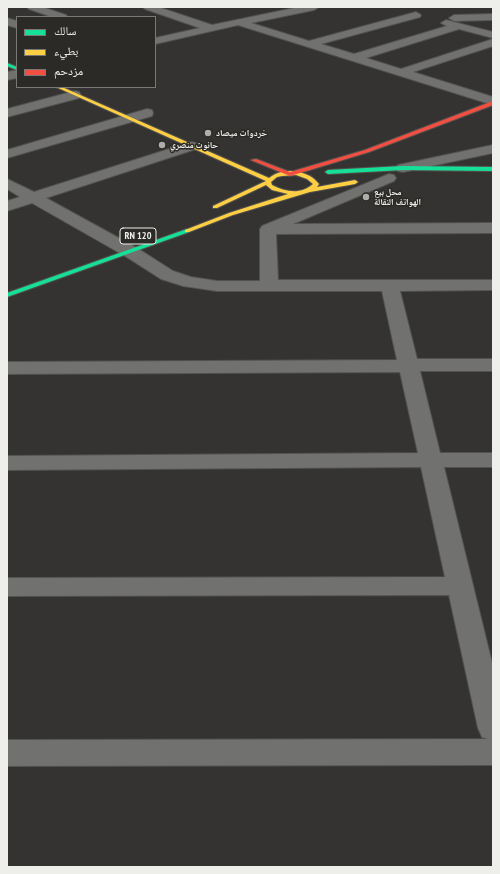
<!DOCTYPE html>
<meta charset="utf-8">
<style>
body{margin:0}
#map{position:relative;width:500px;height:874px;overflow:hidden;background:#343331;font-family:"PT Sans Narrow","Noto Naskh Arabic",sans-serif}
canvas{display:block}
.frame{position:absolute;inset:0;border:8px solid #eeeeeb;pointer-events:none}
.legend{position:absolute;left:16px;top:16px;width:140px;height:72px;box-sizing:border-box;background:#2b2a26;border:1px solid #797875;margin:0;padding:5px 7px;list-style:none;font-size:12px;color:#eeeeeb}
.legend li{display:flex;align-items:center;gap:8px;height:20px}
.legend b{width:20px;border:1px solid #797875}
</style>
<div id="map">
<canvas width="500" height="874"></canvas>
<div class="frame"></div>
<ul class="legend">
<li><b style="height:5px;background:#16e098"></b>سالك</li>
<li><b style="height:5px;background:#ffcf43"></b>بطيء</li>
<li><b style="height:5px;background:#f24e42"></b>مزدحم</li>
</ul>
</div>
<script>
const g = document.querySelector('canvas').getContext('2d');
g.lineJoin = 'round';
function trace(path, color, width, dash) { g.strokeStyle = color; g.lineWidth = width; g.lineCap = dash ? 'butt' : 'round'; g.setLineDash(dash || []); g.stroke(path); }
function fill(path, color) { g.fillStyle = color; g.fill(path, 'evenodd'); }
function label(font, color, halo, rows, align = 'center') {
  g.font = font + ' "PT Sans Narrow","Noto Naskh Arabic",sans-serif'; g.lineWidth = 3; g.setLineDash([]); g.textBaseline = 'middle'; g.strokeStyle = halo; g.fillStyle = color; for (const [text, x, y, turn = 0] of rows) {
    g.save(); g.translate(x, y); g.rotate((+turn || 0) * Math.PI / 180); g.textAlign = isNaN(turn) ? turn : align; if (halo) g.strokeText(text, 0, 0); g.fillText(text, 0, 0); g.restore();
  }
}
const street = new Path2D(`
 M27,7h15l24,8 1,2h-15l-23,-8z
 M143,7h15l54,18 87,-18h20l-5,3 -63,13 58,18 107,-29 5,3 -1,2 -99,27 33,10 93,-28 -6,-3 5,-3 47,12v6l-34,-9 -93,29 35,11 92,-30v7l-80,26 80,25v8l-255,-80 -83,19v-6l45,-10 -55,-19z
 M493,14v6l-39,1 -5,-3 5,-3z
 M7,18l10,3v7l-10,-3z
 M17,70v8l-10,2v-8z
 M75,91l4,1 2,3 -2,3 -72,19v-8z
 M147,109l5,1 1,3 -1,3 -145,42v-8z
 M191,142l5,1 2,3 -2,3 -150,49 91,50 36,23 18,6 26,4h43v-52l2,-3 127,-52 5,1 2,3 -2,3 -101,43 200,-1v10l-217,1 2,46h215v10l-93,1 17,68h76v12h-73l20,82h53v14h-49l49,200v98l-486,1v-26l481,-1 -6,-2 -4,-9 -29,-133 -442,1v-18l438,-1 -24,-110 -414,3v-14l411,-3 -18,-81 -393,2v-12l390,-2 -15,-69h-165l-34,-5 -22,-7 -36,-23 -93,-53 -25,8v-10l13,-4 -13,-8v-10l27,13z
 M493,145v8l-90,19 -5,-1 -2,-3 2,-3 5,-1z`);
const fast = new Path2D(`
 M7,63l10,4v3l-10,-4z
 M403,166l90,1v4l-90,-1 -75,4 -3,-2 3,-2z
 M187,229l2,1v2l-182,65v-4z`);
const slow = new Path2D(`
 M56,87h6l207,91c14,-12 40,-8 50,6l-2,3 38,-7 3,2 -3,2 -45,8 -77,23 -44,17h-4v-2l44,-17 59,-19 -16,-4 -6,-5 -49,23h-4v-2l53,-25zM296,175l11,4 6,5c-12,11 -28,8 -41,1l-1,-3 6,-5 5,-1z`);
const jam = new Path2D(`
 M493,101v4l-124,47 -79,24 -39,-16 5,-1 34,13 75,-22z`);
const markers = [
 [208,133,4,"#adadaa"],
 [162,145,4,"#adadaa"],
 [366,197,4,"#adadaa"]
];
const farPoinames = [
 ["خردوات ميصاد",216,133],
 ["حانوت منصري",170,145],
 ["محل بيع",374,192],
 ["الهواتف النقالة",374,202]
];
const shields = [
 [138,236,36]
];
const shieldNames = [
 ["RN 120",138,236]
];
trace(street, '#525250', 2);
trace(fast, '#525250', 2);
trace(slow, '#525250', 2);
trace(jam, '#525250', 2);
fill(street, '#717170');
fill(fast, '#16e098');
fill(slow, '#ffcf43');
fill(jam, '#f24e42');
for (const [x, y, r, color] of markers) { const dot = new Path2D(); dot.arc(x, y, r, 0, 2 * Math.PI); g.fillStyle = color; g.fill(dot); trace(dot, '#2b2a26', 1.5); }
label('bold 9px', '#eeeeeb', '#2b2a26', farPoinames, 'left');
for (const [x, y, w] of shields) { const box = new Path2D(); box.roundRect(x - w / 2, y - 8, w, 16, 3); g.fillStyle = '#2b2a26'; g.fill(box); trace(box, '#eeeeeb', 1); }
label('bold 10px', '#eeeeeb', null, shieldNames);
</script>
